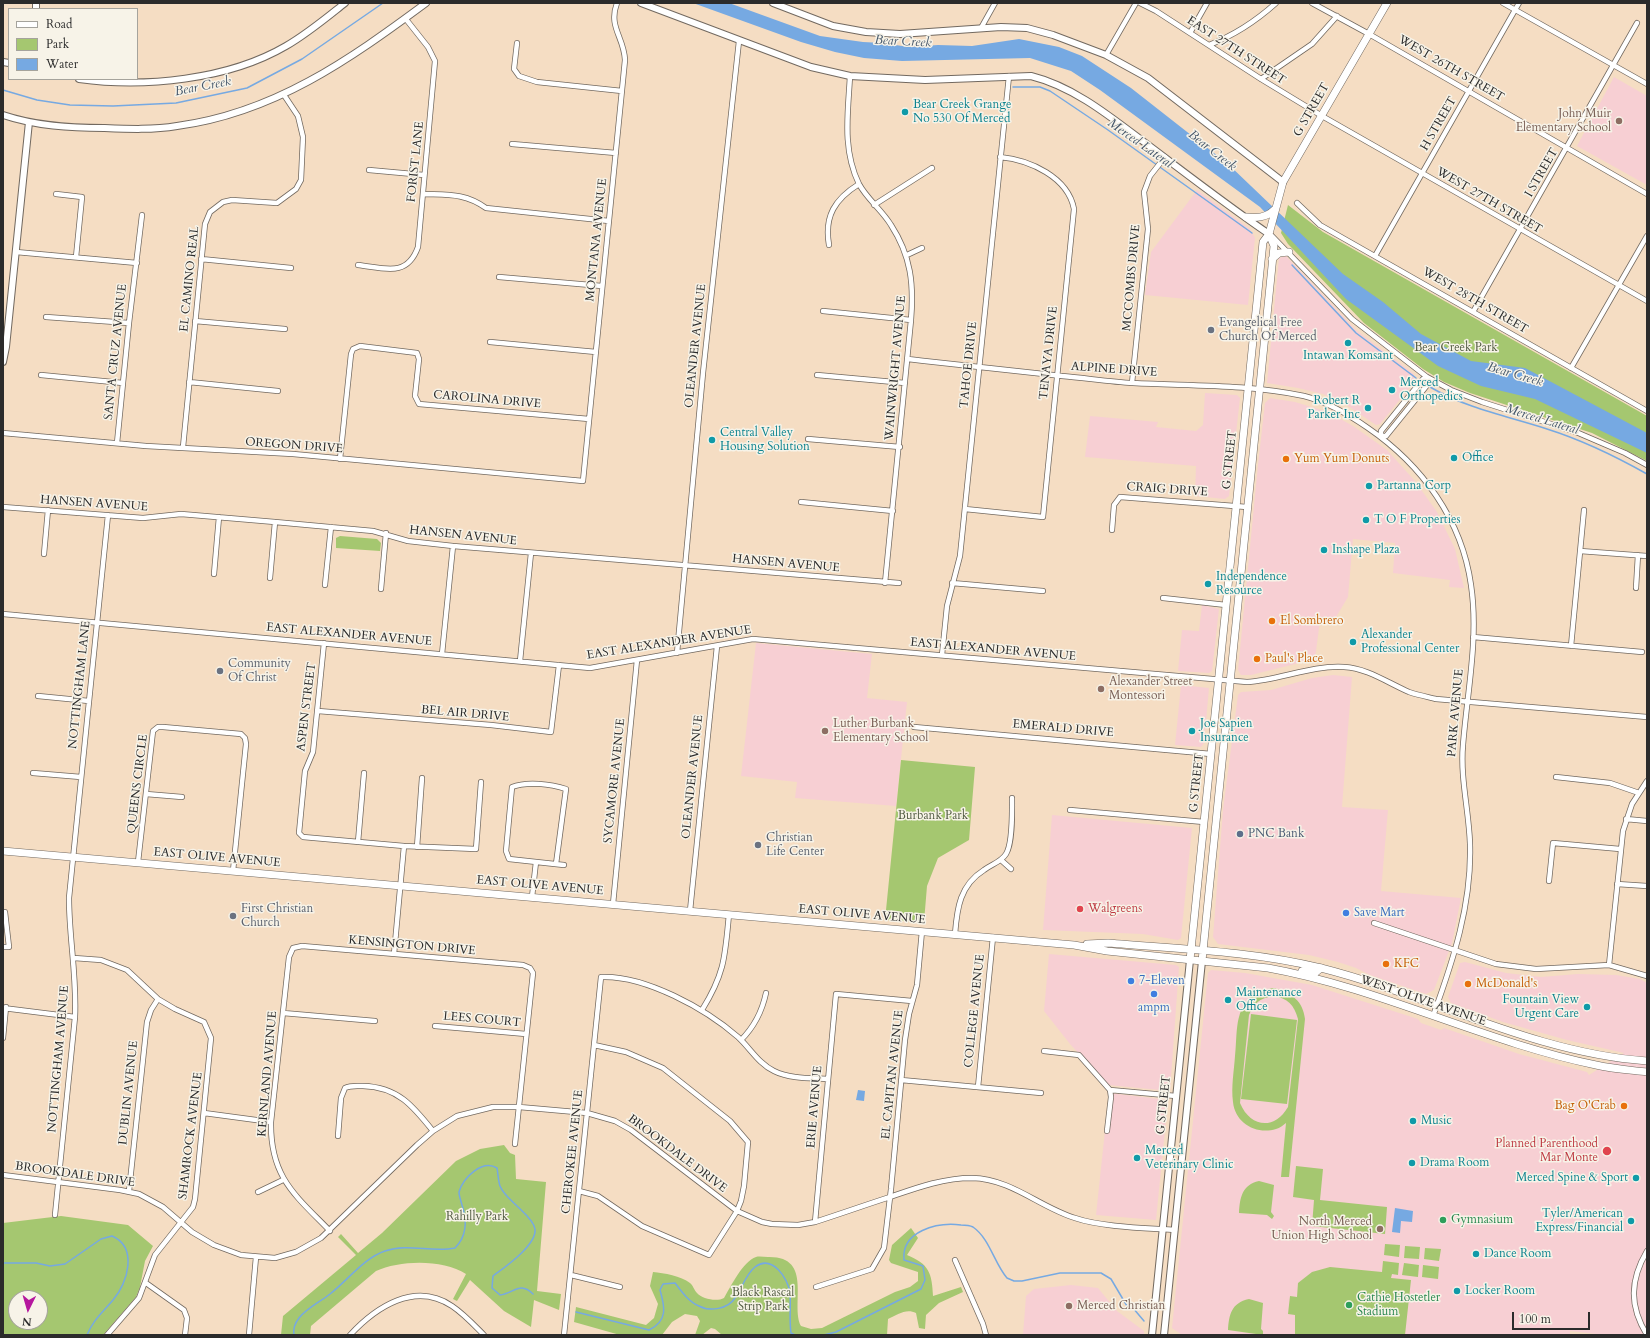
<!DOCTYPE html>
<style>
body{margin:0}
#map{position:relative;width:1650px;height:1338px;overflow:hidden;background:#f5ddc3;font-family:Cardo,serif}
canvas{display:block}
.frame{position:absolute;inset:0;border:4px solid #2b2b2b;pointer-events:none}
.legend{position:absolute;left:8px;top:8px;width:130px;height:72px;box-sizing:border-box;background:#f7f3e8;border:1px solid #a5a39c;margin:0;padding:5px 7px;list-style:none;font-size:12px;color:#2b2b2b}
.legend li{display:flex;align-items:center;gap:8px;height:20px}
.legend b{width:20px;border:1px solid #a5a39c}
.north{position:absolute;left:8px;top:1290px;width:40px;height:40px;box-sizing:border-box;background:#f7f3e8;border:1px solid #a5a39c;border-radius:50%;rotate:185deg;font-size:11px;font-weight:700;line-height:16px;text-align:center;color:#2b2b2b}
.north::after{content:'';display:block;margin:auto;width:14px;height:18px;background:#b5179e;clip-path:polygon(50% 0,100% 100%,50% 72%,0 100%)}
.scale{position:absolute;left:1512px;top:1312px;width:78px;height:18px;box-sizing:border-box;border:2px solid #2b2b2b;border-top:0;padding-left:5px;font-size:12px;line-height:14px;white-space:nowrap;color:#2b2b2b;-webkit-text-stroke:3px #f7f3e8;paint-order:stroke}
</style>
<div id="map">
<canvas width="1650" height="1338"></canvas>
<div class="frame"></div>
<ul class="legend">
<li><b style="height:5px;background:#fff"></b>Road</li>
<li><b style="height:11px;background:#a5c770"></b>Park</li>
<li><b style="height:11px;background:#76a9e2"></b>Water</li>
</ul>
<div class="north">N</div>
<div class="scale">100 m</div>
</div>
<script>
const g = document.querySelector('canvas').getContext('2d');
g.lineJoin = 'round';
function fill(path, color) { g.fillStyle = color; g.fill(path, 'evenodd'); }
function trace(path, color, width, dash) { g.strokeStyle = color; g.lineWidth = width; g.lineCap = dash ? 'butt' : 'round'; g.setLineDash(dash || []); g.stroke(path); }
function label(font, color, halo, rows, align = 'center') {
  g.font = font + ' Cardo,serif'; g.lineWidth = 3; g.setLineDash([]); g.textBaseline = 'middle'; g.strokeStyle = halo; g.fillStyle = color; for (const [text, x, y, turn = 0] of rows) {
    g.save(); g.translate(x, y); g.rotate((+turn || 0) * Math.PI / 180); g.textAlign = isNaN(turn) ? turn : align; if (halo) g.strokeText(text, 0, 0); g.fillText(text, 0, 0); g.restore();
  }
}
const built = new Path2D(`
 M1614,77l33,19v89l-70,-39z
 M1197,190l53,39 5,9 -7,67 -103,-10 6,-43z
 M1286,256l70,74 58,44 1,7 -35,43 -4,1 -31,-21 -22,-10 -25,-6 -31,-5 12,-125z
 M1205,393l32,2 3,3 -11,98 -4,3 -30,-3 1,-30 -111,-9 5,-41 68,6 -2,5 40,4 7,-6z
 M1270,398l25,4 33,10 25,14 34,24 28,31 22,31 18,37 9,39 -15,-1 1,-7 -57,-7 2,-30 -42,-4 -5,58 -15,25 -13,-2 -5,39 -64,16h-10l-3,-5 20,-205 7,-62z
 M1202,605l17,4 -7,62 -3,2 -31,-2 4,-41 17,1z
 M756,643l116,11 -5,44 40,4 -11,104 -101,-8 2,-16 -56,-6z
 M1333,675l19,2 -10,130 46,3 -7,81 80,7 -9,45 -18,47 -8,4 -56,-19 -14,-7 -18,-6 -29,-7 -91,-11 -5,-7 10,-127 15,-115 3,-3 30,-2 41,-12z
 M1181,685l28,3 -5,55 -3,4 -26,-2z
 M1052,815l140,13 -11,110 -3,2 -35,-6 -100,-4z
 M1049,954l127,11 3,2 -9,124 -62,-6 -38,-41 -26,-33z
 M1465,962l41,11 35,4 37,-3 38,1 24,4 7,4v352h-42l-35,-4v4h-388l-10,-7 36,-355 3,-3 34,3 67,12 106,34 3,4 20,7 3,-2 75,26 68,18 2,3 35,-22 -57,-13 -64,-18 -52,-19 -3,-6 12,-34z
 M1109,1093l59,7 -12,120 -60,-5z
 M1071,1285l27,3 19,23 27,20v4h-121l3,-39 8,-7z`);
const green = new Path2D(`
 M1288,205l35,27 324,184v45l-55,-28 -122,-40 -26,-11 -21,-13 -59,-46 -76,-79 -7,-11z
 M340,536l37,3 4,4 -1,8 -44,-3v-10z
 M901,760l74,7 -6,73 -31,18 -11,28 -3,36 -39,-2z
 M1274,988c18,5 29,13 31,31l-16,158h-8l5,-54c-3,2 -6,5 -10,6 -20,6 -41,-6 -43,-27 -2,-15 1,-31 2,-46 2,-16 0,-37 9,-51 7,-12 17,-15 30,-17zM1273,996c15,2 21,9 25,23l-10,88c-14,24 -38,20 -48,-4l9,-88c5,-12 11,-17 24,-19z
 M1251,1014l46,6 -10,84 -46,-5z
 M504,1145l6,8 5,2 1,24 30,3 -9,109 24,3 -2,16 -25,-10 -3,27 -27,-16 -34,-31 -13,21 -4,-2 13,-25c-23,-15 -66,-14 -90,-3l-65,55 -1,9h-29l2,-19 73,-61 -18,-18 3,-3 17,19 24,-20 74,-72 24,-12z
 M1296,1166l27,3 -3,31 67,7 -2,27 -73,-8 2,-26 -21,-3z
 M1259,1181l15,4 -3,27 3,4 -2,3 -5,-4 -28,-2c1,-16 3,-28 20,-32z
 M61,1216l67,9 25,21 -8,15 -5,26 -4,10 -33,38h-100v-112zM16,1298h24v24h-24z
 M911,1228l7,10 -11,17c22,9 25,18 26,41l28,-9 2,5 -24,11 -13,12 -1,14 -6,-1 -3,-15c-10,-5 -19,2 -28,6l-1,16h-165l-7,-6 -4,-1 -9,7h-7l5,-14 -3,-5 -12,-2 -13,8 -10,13h-42l-46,-13 2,-15 70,18 8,-7 4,-14 -8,-18 3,-14c11,1 28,4 37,11 3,2 4,7 7,10 5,6 20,9 27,5 6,-10 19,-37 32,-41 3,-1 8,0 12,0 46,-1 22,48 33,69l10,3 11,-1 73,-36 15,-5 8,-6v-9l-27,-9 -2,-3 3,-15z
 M1385,1244l15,1 -1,12 -15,-2z
 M1405,1246l15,1 -1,12 -15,-1z
 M1425,1248l16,1 -2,12 -15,-2z
 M1383,1261l16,2 -1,12 -6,-1 -1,4 20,2 -6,55 -110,-1v-19l-7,-1 2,-18 7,1 1,-14 14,-11 18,-5 52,5z
 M1404,1263l15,2 -1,12 -16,-2z
 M1423,1265l16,2 -1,12 -16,-2z
 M1249,1299l14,4 -2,26 2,2v4l-35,-5c1,-15 3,-27 21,-31z`);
const water = new Path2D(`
 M693,3h36l91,33 43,6 19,1 27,4 29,-2 34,1 47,-7 40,8 23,9 49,32 97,76 115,110 40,28 38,32 50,27 54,7 122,65v20l-112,-54 -54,-13 -43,-20 -92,-67 -86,-92 -160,-117 -29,-19 -41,-13 -128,3 -38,-3 -29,-6 -34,-10z
 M858,1090l7,1 -1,10 -8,-1z
 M1395,1208l18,3 -1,11 -11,-1 -1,12 -8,-1z`);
const stream = new Path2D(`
 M1013,87h27l10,4 58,39 144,103
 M3,90l34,10 33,5 43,1 63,-3 71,-15 55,-29 81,-56
 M1292,265l64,68 60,45
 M1430,387c38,22 77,29 117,42 35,11 68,27 100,45
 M3,1263h33l14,3 15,-2 36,-25 11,-3c26,11 16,47 1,64 -10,12 -20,20 -26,35
 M576,1312l73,18c19,-9 16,-23 11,-40l3,-6 12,-1c6,8 14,19 24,23 11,6 29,3 36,-8 7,-9 10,-23 20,-31 17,-13 33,11 35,26 1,13 -1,26 1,40l4,2
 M294,1335c-1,-6 1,-12 5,-17 8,-10 21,-16 31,-24 18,-14 34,-36 55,-43 23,-8 47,2 70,-3 12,-12 12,-28 7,-43 -1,-4 -3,-9 -3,-13 4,-14 23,-33 38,-24 1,5 1,12 3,18 3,8 12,15 18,21 6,6 16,14 17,22 2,16 -30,38 -42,47l-1,12 8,7c14,-2 20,-14 33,-1
 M824,1335l12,-3 85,-43 4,-9 -2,-14 -19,-6c-3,-29 33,-38 57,-35 4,0 8,0 12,2 17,12 21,36 34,51l7,3h8l38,-8h41l10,6 16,27 6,2 11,13`);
const minor = new Path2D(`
 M1140,3l16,8 105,68 61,37 325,185
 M1312,3l57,31 278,160
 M1503,3l144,81
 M981,28l14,-25
 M1190,33l17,-30
 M517,43l-3,26 5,7 18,6 85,9
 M1209,45c26,-10 47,-24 67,-42
 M1106,55l30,-52
 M850,76c-2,37 -8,73 9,108 8,15 23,26 32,41 20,31 23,59 20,95l-26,263
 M1261,79l51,-35 25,-28
 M512,144l104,9
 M369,170l55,5
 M56,194l26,3 -6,60
 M423,194c25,1 42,-1 63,14l123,13
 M1297,203l23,22 327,186
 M874,205l58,-37
 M1272,236l80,83 75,58 24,13 31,12 94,30 49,21 22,12
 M829,245c-5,-29 6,-46 30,-61
 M16,252l121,11
 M907,255l15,-7
 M1375,256l144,-253
 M201,259l90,9
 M358,265c26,3 49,13 60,-18l17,-186 -7,-14 -23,-29
 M499,277l103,9
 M823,311l88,9
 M1473,312l164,-289
 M46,317l83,6
 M195,321l90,8
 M490,342l106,10
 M908,359c51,6 102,11 154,17 24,2 48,6 71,7 57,3 115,1 171,13 24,6 44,18 64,32 54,37 94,92 103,157 8,53 -4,108 -8,160 -3,33 6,66 7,99 2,60 -17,117 -37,172
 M1571,368l76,-132
 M41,375l82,8
 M817,375l88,8
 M1427,377l1,7 -42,52h-5v-5l42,-52z
 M189,382l89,9
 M1132,383l16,-154 -4,-37 6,-16 15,-19
 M3,433l143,13 147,8 290,27 42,-421c-1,-23 -17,-33 -8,-57
 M808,439l92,8
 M117,443l12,-120 13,-108
 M183,447l22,-223 5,-12 13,-10 9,-2 45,3 19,-14 5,-9 2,-43 -5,-21 -14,-21
 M340,459l11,-105 2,-5 7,-3 57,7 2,6 -4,37 4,8 170,15
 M801,502l92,9
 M3,507l140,11 38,-4 94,8 98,9 35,10 45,5 446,37
 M965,509l78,8 31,-308c-6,-32 -44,-49 -74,-52
 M1112,530l2,-25 6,-8 127,10
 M1580,551l67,5
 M44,554l4,-44
 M214,574l5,-57
 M270,578l5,-56
 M952,583l91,8
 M325,585l6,-58
 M1636,588l2,-33
 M381,589l5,-56
 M1163,598l63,7
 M3,614l587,54 163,-29 494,43c33,-2 64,-17 97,-15 23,1 44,16 65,25 9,3 19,5 27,7l211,18
 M1473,637l169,15
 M324,643l-11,109 -8,19 -6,62 4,4 101,9 72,3 5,-67
 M1571,646l13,-136
 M677,653l26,-280 36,-332
 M442,654l11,-108
 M942,655l5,-49 13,-50 49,-480
 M520,661l11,-108
 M38,696l51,5
 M318,711l173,14 60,7 8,-67
 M914,727l297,27
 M33,773l48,4
 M1556,777l54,6 29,10
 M146,794l36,3
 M1070,810l134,12
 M1626,819l21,2
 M358,842l6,-69
 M417,847l5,-69
 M1001,860l10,9
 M138,862l15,-131 5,-4h5l78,7 4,4 1,6 -13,127
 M556,864l10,-75c-15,-5 -39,-8 -54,-2l-6,64 3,8 55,6
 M1549,881l4,-38 67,6
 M1617,884l30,2
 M532,897l4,-35
 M613,904l24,-244
 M690,911l27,-265
 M1374,923l122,41 40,5 73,-4 38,11
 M955,934c2,-26 5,-49 29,-64 8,-6 17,-8 22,-16 7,-11 6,-43 6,-56
 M3,947h6l-4,-35
 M394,954l10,-108
 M74,958l27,2 26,10 31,29 17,10 29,13 7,16 -16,161 -2,8 -38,48 -16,43 -32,37
 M1609,965l14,-134 9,-27 15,-23
 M3,1008l72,9
 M702,1010c23,-37 23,-54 27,-96
 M283,1013l92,8
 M435,1026l91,8
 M3,1038l3,-31
 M741,1040c14,-14 21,-28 25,-47
 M1044,1051l35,4 31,35 1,7 -4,34
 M901,1080l140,13
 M978,1087l15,-150
 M1110,1090l66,6
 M204,1113l67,9
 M338,1136l3,-38 4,-10c6,-3 12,-2 18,-2 35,1 50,20 70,45
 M3,1175l117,15 19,4 24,13 29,25 22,13 27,10 34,3 21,-6 25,-14 96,-93 16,-14 24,-15 36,-9h26l68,6 28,8 16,9 106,81 25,11 10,2 26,1 17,-3c25,-8 50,-17 75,-25 26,-9 53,-19 82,-19 40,1 67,29 103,40 26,9 71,10 100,12
 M129,1191l18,-169 4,-12 7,-11
 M579,1191l19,5 44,30 67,29 28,-44 4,-10 3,-15 4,-44 -18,-21 -67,-53 -37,-16 -32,-7
 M258,1192l25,-12
 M55,1215l20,-198c2,-41 -6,-79 -6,-119l39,-383
 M815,1222l21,-228 76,7
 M330,1231c-35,-36 -60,-54 -59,-109l18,-165 4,-9 9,-2 221,19 7,3 3,5 -18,171
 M955,1260l28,64 3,11
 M571,1275l49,12
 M146,1283l38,27 3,8 -2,17
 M816,1287l56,-18 12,-21 7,-59 14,-149 4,-26 8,-29 5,-54
 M249,1335l7,-78
 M350,1335c26,-28 65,-54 102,-29 12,8 22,19 32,29
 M564,1335l37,-358c44,-2 105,32 137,60 12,11 21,27 36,34 16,8 36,7 54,8
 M1647,1335c-18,-29 -17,-55 0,-84`);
const tertiary = new Path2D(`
 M641,3l170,64 39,9 75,4 106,-4c44,11 81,42 117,69 40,30 80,61 121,89
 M773,3l60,23 33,6 34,2 101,-7 26,1 26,7 53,20 42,23 135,104
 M36,9v-6
 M3,62l6,1
 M79,79c65,9 149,1 207,-33 21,-12 40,-28 59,-43
 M3,115c33,11 67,13 101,13 25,1 49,2 73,-2 97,-13 172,-66 249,-123
 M3,362l3,-15 23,-225
 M1152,1335l38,-375
 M1164,1335l38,-374`);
const secondary = new Path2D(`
 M1246,217c10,1 20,1 28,-7
 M1272,259l7,-6 10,-1
 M3,851l1071,94 33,6 161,17c112,20 216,74 328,97 17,4 34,5 51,7
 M1087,944l21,-1c71,6 144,8 213,25 110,28 212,85 326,93
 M1190,960l73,-718 6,-8 14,-52 104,-179
 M1202,961l72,-715 -5,-12
 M1302,971l13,2 6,-5`);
const markers = [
 [905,112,4,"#0f9aa8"],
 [1619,121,4,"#8d6e63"],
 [1211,330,4,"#6b7280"],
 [1348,343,4,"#0f9aa8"],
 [1392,390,4,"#0f9aa8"],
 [1368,408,4,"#0f9aa8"],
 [712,440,4,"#0f9aa8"],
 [1454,458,4,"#0f9aa8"],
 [1286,459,4,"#e8710a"],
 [1369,486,4,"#0f9aa8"],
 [1366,520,4,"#0f9aa8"],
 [1324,550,4,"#0f9aa8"],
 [1208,584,4,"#0f9aa8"],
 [1272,621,4,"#e8710a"],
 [1353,642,4,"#0f9aa8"],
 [1257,659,4,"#e8710a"],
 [220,671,4,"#6b7280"],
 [1101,689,4,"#8d6e63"],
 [825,731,4,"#8d6e63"],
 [1192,731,4,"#0f9aa8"],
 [1240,834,4,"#5c6f8a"],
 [758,845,4,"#6b7280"],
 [1080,909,4,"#e0444e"],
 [1346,913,4,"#3f7fe0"],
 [233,916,4,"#6b7280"],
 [1386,964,4,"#e8710a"],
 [1131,981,4,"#3f7fe0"],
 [1468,984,4,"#e8710a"],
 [1154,994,4,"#3f7fe0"],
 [1228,1000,4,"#0f9aa8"],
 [1587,1007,4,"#0f9aa8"],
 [1624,1106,4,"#e8710a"],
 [1413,1121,4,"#0f9aa8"],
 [1607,1151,5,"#e0444e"],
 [1137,1158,4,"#0f9aa8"],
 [1412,1163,4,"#0f9aa8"],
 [1636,1178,4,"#0f9aa8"],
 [1443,1220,4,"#2e9e5b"],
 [1631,1221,4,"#0f9aa8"],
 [1380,1229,4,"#8d6e63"],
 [1476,1254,4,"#0f9aa8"],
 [1457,1291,4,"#0f9aa8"],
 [1349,1305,4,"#2e9e5b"],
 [1069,1306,4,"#8d6e63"]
];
const streetNames = [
 ["EAST 27TH STREET",1236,51,33],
 ["WEST 26TH STREET",1451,69,30],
 ["G STREET",1312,110,-60],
 ["H STREET",1439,124,-60],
 ["FORIST LANE",416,162,-84],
 ["I STREET",1542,173,-60],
 ["WEST 27TH STREET",1489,201,30],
 ["MONTANA AVENUE",597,240,-84],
 ["MCCOMBS DRIVE",1132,278,-85],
 ["EL CAMINO REAL",190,279,-84],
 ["WEST 28TH STREET",1475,301,30],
 ["OLEANDER AVENUE",696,346,-84],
 ["SANTA CRUZ AVENUE",116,352,-84],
 ["TENAYA DRIVE",1049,353,-84],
 ["TAHOE DRIVE",969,365,-84],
 ["WAINWRIGHT AVENUE",896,368,-85],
 ["ALPINE DRIVE",1114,370,4],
 ["CAROLINA DRIVE",487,400,5],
 ["OREGON DRIVE",294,446,4],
 ["G STREET",1230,460,-84],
 ["CRAIG DRIVE",1167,490,4],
 ["HANSEN AVENUE",94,504,4],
 ["HANSEN AVENUE",463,536,6],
 ["HANSEN AVENUE",786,564,5],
 ["EAST ALEXANDER AVENUE",349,635,5],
 ["EAST ALEXANDER AVENUE",669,643,-9],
 ["EAST ALEXANDER AVENUE",993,650,5],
 ["NOTTINGHAM LANE",80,685,-84],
 ["ASPEN STREET",307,707,-83],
 ["PARK AVENUE",1456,713,-85],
 ["BEL AIR DRIVE",465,714,5],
 ["EMERALD DRIVE",1063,729,5],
 ["OLEANDER AVENUE",693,777,-84],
 ["SYCAMORE AVENUE",615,781,-84],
 ["G STREET",1197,783,-84],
 ["QUEENS CIRCLE",138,784,-83],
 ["EAST OLIVE AVENUE",217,858,5],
 ["EAST OLIVE AVENUE",540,886,5],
 ["EAST OLIVE AVENUE",862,915,5],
 ["KENSINGTON DRIVE",412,946,5],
 ["WEST OLIVE AVENUE",1423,1001,19],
 ["COLLEGE AVENUE",975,1011,-84],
 ["LEES COURT",482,1020,5],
 ["NOTTINGHAM AVENUE",59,1059,-85],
 ["KERNLAND AVENUE",268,1074,-85],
 ["EL CAPITAN AVENUE",893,1075,-84],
 ["DUBLIN AVENUE",129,1093,-84],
 ["G STREET",1164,1105,-84],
 ["ERIE AVENUE",815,1107,-85],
 ["SHAMROCK AVENUE",191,1136,-83],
 ["CHEROKEE AVENUE",573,1152,-84],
 ["BROOKDALE DRIVE",677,1154,37],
 ["BROOKDALE DRIVE",75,1175,8]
];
const cultureNames = [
 ["Bear Creek Grange",913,105],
 ["No 530 Of Merced",913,119],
 ["Intawan Komsant",1348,356,"center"],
 ["Merced",1400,383],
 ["Orthopedics",1400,397],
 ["Robert R",1360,401,"right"],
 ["Parker Inc",1360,415,"right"],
 ["Central Valley",720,433],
 ["Housing Solution",720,447],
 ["Office",1462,458],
 ["Partanna Corp",1377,486],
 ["T O F Properties",1374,520],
 ["Inshape Plaza",1332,550],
 ["Independence",1216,577],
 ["Resource",1216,591],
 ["Alexander",1361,635],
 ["Professional Center",1361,649],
 ["Joe Sapien",1200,724],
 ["Insurance",1200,738],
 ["Maintenance",1236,993],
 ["Office",1236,1007],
 ["Fountain View",1579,1000,"right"],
 ["Urgent Care",1579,1014,"right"],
 ["Music",1421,1121],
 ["Merced",1145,1151],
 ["Veterinary Clinic",1145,1165],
 ["Drama Room",1420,1163],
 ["Merced Spine & Sport",1628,1178,"right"],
 ["Tyler/American",1623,1214,"right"],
 ["Express/Financial",1623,1228,"right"],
 ["Dance Room",1484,1254],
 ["Locker Room",1465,1291]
];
const educationNames = [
 ["John Muir",1611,114,"right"],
 ["Elementary School",1611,128,"right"],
 ["Alexander Street",1109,682],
 ["Montessori",1109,696],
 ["Luther Burbank",833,724],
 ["Elementary School",833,738],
 ["North Merced",1372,1222,"right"],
 ["Union High School",1372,1236,"right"],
 ["Merced Christian",1077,1306]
];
const worshipNames = [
 ["Evangelical Free",1219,323],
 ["Church Of Merced",1219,337],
 ["Community",228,664],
 ["Of Christ",228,678],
 ["Christian",766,838],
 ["Life Center",766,852],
 ["First Christian",241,909],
 ["Church",241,923]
];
const parkNames = [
 ["Bear Creek Park",1456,348],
 ["Burbank Park",933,816],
 ["Rahilly Park",477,1217],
 ["Black Rascal",763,1293],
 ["Strip Park",763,1307]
];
const foodNames = [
 ["Yum Yum Donuts",1294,459],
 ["El Sombrero",1280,621],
 ["Paul's Place",1265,659],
 ["KFC",1394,964],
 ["McDonald's",1476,984],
 ["Bag O'Crab",1616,1106,"right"]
];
const serviceNames = [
 ["PNC Bank",1248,834]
];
const healthNames = [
 ["Walgreens",1088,909],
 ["Planned Parenthood",1598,1144,"right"],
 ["Mar Monte",1598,1158,"right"]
];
const shopNames = [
 ["Save Mart",1354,913],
 ["7-Eleven",1139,981],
 ["ampm",1154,1008,"center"]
];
const leisureNames = [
 ["Gymnasium",1451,1220],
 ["Cathie Hostetler",1357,1298],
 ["Stadium",1357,1312]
];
const waterNames = [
 ["Bear Creek",903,42,3],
 ["Bear Creek",203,87,-11],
 ["Merced Lateral",1140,144,35],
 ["Bear Creek",1212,151,38],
 ["Bear Creek",1515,375,16],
 ["Merced Lateral",1542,420,17]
];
fill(built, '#f7cfd3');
fill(green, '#a5c770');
fill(water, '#76a9e2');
trace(stream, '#76a9e2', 1.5);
trace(minor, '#726960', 6);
trace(tertiary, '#726960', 8);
trace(secondary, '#726960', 8);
trace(minor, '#fff', 4.5);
trace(tertiary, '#fff', 6);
trace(secondary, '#fff', 7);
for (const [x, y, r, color] of markers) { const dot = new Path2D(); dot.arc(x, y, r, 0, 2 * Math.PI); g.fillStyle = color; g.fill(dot); trace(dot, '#f7f3e8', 1.5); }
label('12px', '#2b2b2b', '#f7f3e8', streetNames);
label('12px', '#0d838f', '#f7f3e8', cultureNames, 'left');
label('12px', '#785e54', '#f7f3e8', educationNames, 'left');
label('12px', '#5b616d', '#f7f3e8', worshipNames, 'left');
label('12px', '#505a40', '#f7f3e8', parkNames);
label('12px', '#c56008', '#f7f3e8', foodNames, 'left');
label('12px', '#4e5e75', '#f7f3e8', serviceNames, 'left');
label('12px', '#be3a42', '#f7f3e8', healthNames, 'left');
label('12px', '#366cbe', '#f7f3e8', shopNames, 'left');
label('12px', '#27864d', '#f7f3e8', leisureNames, 'left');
label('italic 13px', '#45576b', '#f7f3e8', waterNames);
</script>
